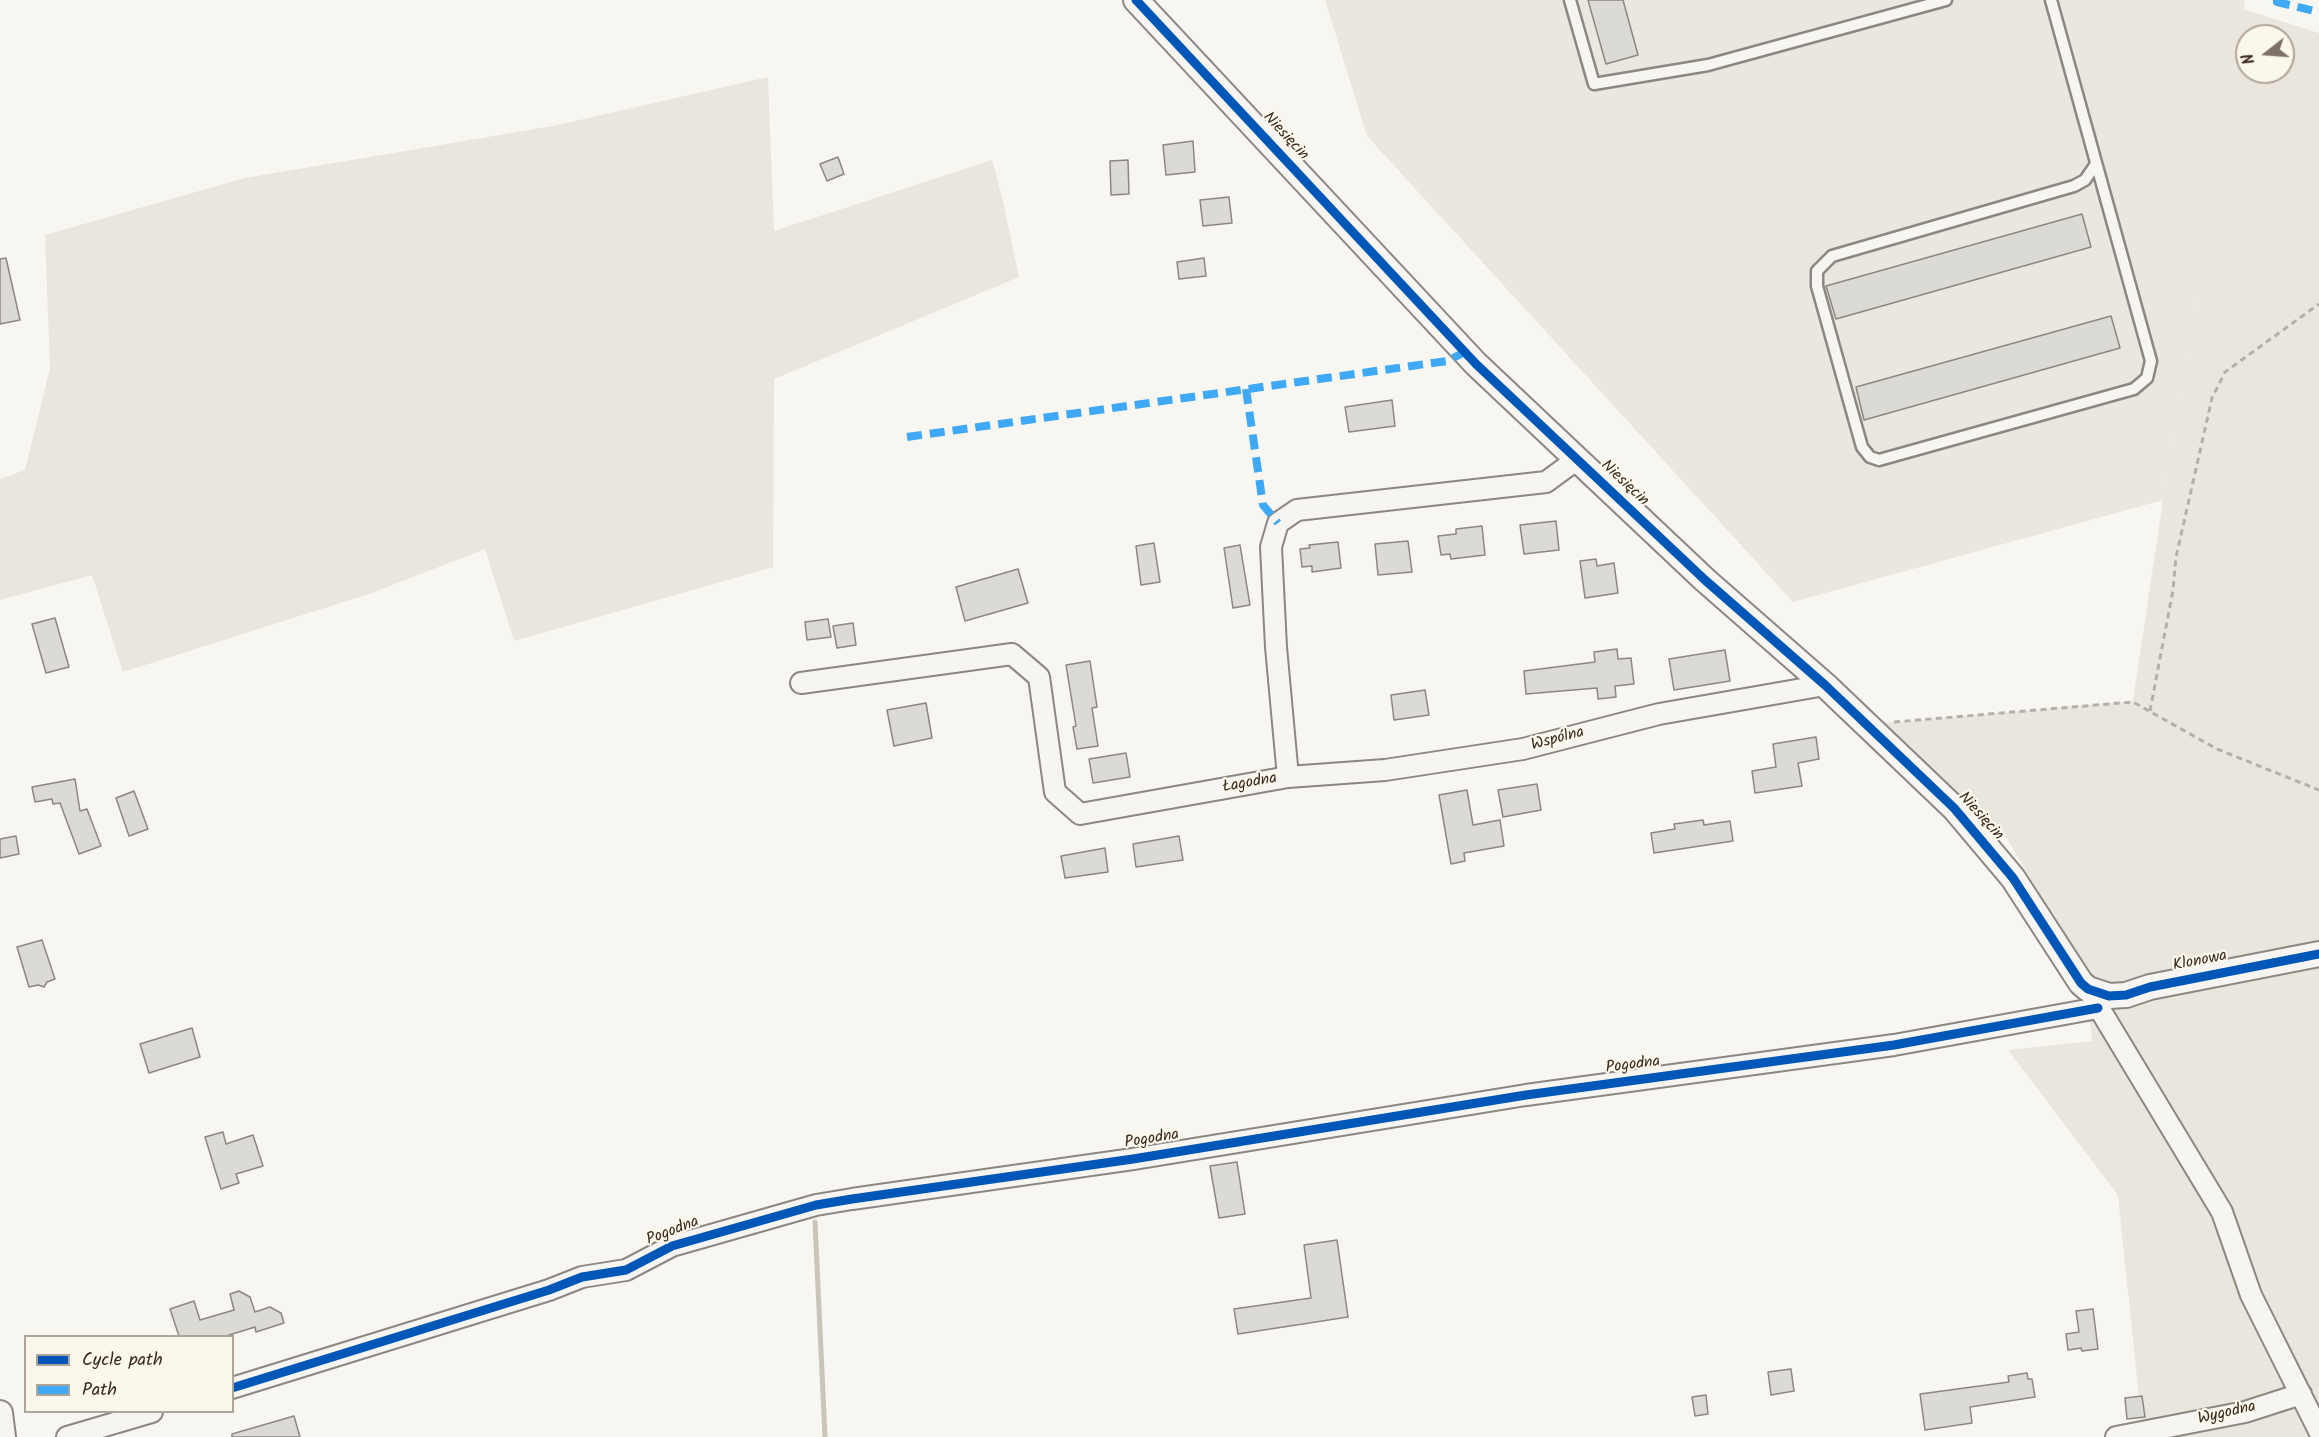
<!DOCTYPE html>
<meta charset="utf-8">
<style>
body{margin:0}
#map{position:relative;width:2319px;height:1437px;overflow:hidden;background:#f8f6f0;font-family:Kalam,sans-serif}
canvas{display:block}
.legend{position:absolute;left:24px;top:1335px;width:210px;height:78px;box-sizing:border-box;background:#fbf7ec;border:2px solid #aea59a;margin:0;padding:8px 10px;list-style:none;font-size:18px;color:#3b2a1e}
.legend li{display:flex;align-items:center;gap:12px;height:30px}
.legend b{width:30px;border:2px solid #aea59a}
.north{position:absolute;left:2235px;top:24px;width:60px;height:60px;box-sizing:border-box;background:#fbf7ec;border:2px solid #aea59a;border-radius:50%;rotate:253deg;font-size:16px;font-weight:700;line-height:24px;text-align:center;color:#3b2a1e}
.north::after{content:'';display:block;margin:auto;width:21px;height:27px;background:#7d7168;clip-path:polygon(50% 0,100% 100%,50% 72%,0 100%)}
</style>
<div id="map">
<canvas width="2319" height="1437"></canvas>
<ul class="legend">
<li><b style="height:8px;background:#0057b8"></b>Cycle path</li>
<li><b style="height:8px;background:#3fa9f5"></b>Path</li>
</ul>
<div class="north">N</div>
</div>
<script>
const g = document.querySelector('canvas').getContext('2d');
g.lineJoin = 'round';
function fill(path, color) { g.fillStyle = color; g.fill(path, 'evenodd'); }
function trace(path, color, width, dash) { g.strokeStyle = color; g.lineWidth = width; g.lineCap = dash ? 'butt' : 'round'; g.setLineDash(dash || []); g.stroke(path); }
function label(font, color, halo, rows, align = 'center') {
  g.font = font + ' Kalam,sans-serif'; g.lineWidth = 4.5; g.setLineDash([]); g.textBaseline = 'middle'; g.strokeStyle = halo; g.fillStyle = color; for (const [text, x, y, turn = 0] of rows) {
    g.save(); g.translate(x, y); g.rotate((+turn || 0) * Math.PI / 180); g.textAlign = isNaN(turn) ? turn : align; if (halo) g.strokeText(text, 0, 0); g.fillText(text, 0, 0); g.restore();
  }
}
const built = new Path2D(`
 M1325,0h920l-52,346 -30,154 -370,102 -426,-466z`);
const green = new Path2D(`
 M2243,9l76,24v1404h-176l-25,-242 -110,-145 84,-9 -6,-66 -79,-137 -124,-115 250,-22 30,-201 30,-154zM2247,36h36v36h-36z
 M768,77l6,154 218,-71 11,41 16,76 -245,102 -1,188 -259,74 -29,-92 -113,44 -249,79 -31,-97 -92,25v-121l25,-9 25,-102 -5,-133 200,-57 308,-52z`);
const stream = new Path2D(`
 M815,1222l10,215`);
const building = new Path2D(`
 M1588,0h35l15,55 -32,9z
 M1193,141l2,31 -29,3 -3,-30z
 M838,157l6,17 -17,7 -7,-17z
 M1128,160l1,34 -18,1 -1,-34z
 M1229,197l3,26 -29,3 -3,-26z
 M2082,214l9,33 -255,72 -10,-33z
 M6,258l14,62 -20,4v-65z
 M1204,258l2,18 -27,3 -2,-17z
 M2111,316l9,32 -256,72 -8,-33z
 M1392,400l3,26 -46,6 -4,-25z
 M1556,521l3,29 -35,4 -4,-29z
 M1482,526l3,29 -34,4 -1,-5 -9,1 -3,-19 18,-2v-5z
 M1408,541l4,31 -34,3 -3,-31z
 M1338,542l3,26 -29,4v-6l-10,1 -2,-18 10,-1 -1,-3z
 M1154,543l6,39 -19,3 -5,-39z
 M1240,545l10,60 -17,3 -9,-60z
 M1596,559l1,7 17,-3 4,30 -33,5 -5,-37z
 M1018,569l10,34 -63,18 -9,-34z
 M55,618l14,49 -23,6 -14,-49z
 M828,619l3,18 -24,3 -2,-18z
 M853,623l3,22 -19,3 -4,-22z
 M1617,649l1,10 13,-1 3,26 -19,2 1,11 -18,2 -1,-11 -71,6 -2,-23 71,-9 -1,-10z
 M1725,650l5,31 -56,9 -5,-31z
 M1090,661l7,46 -5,1 6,38 -21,3 -4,-22 3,-1 -10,-61z
 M1425,690l4,25 -35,5 -3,-25z
 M926,703l6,35 -38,8 -7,-36z
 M1816,737l3,22 -21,4 4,23 -47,7 -3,-22 24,-4 -3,-23z
 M1126,753l4,24 -37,6 -4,-24z
 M75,779l5,32 7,-2 14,37 -22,8 -19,-51 -7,1 -1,-5 -17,3 -3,-15z
 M1537,784l4,26 -38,7 -5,-27z
 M1467,790l6,35 27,-5 4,26 -40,7 1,8 -14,3 -12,-69z
 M134,791l14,38 -19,7 -13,-38z
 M1703,820l1,5 26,-4 3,20 -79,12 -3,-20 24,-4 -1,-5z
 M16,836l3,18 -19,4v-19z
 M1179,836l4,24 -47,7 -3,-23z
 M1105,848l3,24 -43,6 -4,-22z
 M42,940l13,39 -8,3 -3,5 -6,-2 -9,2 -12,-40z
 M192,1028l8,29 -51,16 -9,-29z
 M223,1132l3,12 27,-9 10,31 -27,8 3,9 -18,6 -16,-52z
 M1237,1162l8,52 -26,4 -9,-52z
 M1337,1240l11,77 -110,17 -4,-25 77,-11 -7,-53z
 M239,1291l11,6 5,15 15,-5 11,6 3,10 -28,9 -1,-5 -29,9h-47l-9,-27 24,-8 6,19 34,-10 -4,-16z
 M2093,1309l5,40 -16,2 -1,-3 -13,2 -2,-16 13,-2 -3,-21z
 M1791,1369l3,22 -23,4 -3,-23z
 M2027,1373l1,6h4l3,18 -65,10 2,16 -47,7 -5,-36 89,-12 -1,-6z
 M1706,1395l2,19 -13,2 -3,-19z
 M2142,1396l3,21 -18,2 -2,-21z
 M294,1416l6,21h-68v-3z`);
const path = new Path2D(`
 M2150,711l23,-121 3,-33 36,-159 13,-26 94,-68
 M1894,722l239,-20 84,47 102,41`);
const service = new Path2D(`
 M1570,0l24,84 114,-19 238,-65
 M2051,0l100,361 -4,17 -13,11 -255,71 -9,-3 -8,-10 -45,-161v-15l15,-15 242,-70 11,-6 11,-16`);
const minor = new Path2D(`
 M801,683l211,-29 27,23 16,115 25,22 208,-37 97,-7 138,-21 136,-35 166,-29
 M1288,777l-12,-130 -5,-100 7,-24 19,-13 249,-28 30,-22
 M2093,998l129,214 29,83 68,136
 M232,1388l317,-98 33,-13 44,-7 46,-24 144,-41 36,-6 281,-40 393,-64 368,-50 204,-37
 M67,1437l85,-25
 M2116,1437l129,-25 56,-18`);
const tertiary = new Path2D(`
 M1136,0l340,364 229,216 120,105 129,123 59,70 68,105 7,6 21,7 17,-1 24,-8 169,-33
 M0,1413l3,24`);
const quiet = new Path2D(`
 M2277,0v2l42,10
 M1246,389l17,116 15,18
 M907,437l540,-76 18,-9`);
const cycleway = new Path2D(`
 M1136,0l340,364 229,216 120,105 129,123 59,70 68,105 7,6 21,7 17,-1 24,-8 169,-33
 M232,1388l317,-98 33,-13 44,-7 46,-24 144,-41 36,-6 281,-40 393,-64 368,-50 204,-37`);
const streetNames = [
 ["Niesięcin",1285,137,47],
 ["Niesięcin",1624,484,43],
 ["Wspólna",1558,740,-15],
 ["Łagodna",1250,784,-10],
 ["Niesięcin",1980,817,48],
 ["Klonowa",2200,962,-11],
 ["Pogodna",1633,1066,-7],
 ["Pogodna",1152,1140,-9],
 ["Pogodna",673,1232,-21],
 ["Wygodna",2227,1414,-13]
];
fill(built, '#ebe6de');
fill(green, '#eae6dd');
trace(stream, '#cac4b9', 5);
fill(building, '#dcdad5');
trace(building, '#8b8781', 1.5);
trace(service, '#8b8781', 15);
trace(minor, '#8b8781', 24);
trace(tertiary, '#8b8781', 28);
trace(path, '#b3b0ac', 3, [6, 4.5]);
trace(service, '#f6f5f1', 10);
trace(minor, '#f6f5f1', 20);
trace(tertiary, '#f6f5f1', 24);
trace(quiet, '#3fa9f5', 8, [15, 8]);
trace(cycleway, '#0057b8', 9);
label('16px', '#3b2a1e', '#fbf7ec', streetNames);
</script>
